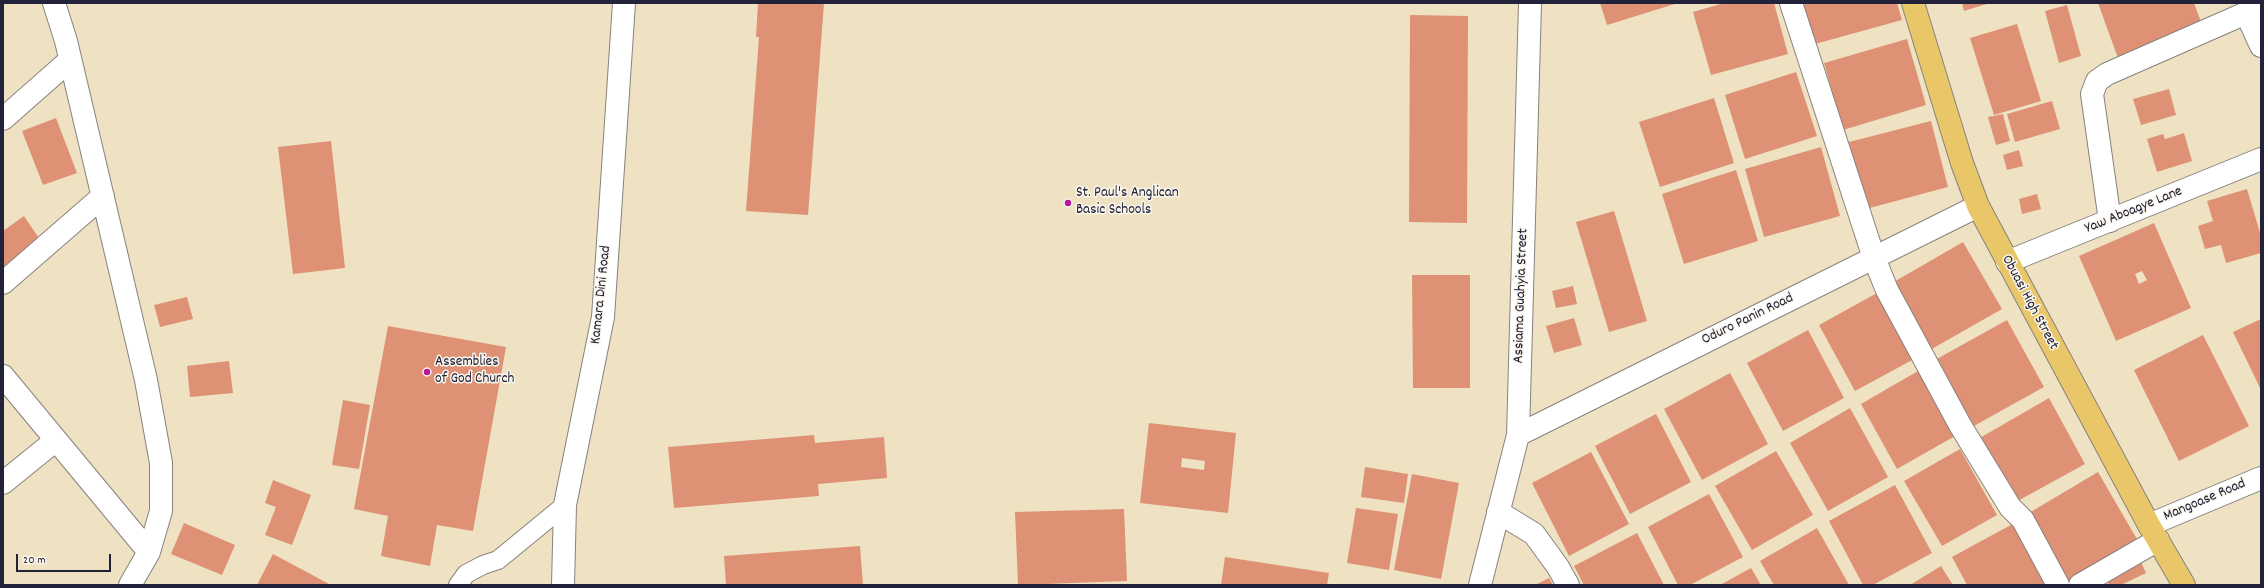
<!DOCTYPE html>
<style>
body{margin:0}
#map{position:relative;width:2264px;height:588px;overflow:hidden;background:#eee2c2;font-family:Dekko,sans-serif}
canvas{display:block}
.frame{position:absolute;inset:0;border:4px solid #22223b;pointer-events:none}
.scale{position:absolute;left:16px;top:554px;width:95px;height:18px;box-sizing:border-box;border:2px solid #22223b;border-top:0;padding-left:5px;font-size:12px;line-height:14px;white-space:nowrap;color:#22223b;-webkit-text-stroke:3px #fbf7ec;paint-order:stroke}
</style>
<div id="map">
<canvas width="2264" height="588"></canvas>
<div class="frame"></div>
<div class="scale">20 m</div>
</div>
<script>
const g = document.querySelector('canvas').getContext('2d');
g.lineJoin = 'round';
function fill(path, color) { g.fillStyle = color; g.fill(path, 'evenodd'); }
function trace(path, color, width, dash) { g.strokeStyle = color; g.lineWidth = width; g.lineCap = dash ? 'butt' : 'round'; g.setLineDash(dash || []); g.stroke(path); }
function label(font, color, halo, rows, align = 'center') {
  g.font = font + ' Dekko,sans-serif'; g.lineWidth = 3; g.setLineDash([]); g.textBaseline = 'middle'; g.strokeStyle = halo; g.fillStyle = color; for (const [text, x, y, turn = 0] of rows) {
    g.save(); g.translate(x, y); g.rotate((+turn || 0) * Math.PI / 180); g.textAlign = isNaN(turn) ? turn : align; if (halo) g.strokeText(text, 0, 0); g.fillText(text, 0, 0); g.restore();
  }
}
const building = new Path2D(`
 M758,3h66l-16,212 -62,-4 13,-174h-3z
 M1600,3h78l-71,22z
 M1724,3h50l14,51 -77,21 -18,-63z
 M1803,3h94l5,17 -87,24z
 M1962,3h28l-26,8z
 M2098,3h96l10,27 -85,31z
 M2067,5l14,51 -22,7 -14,-52z
 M1410,15l58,1 -1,207 -58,-1z
 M2017,24l24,77 -47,14 -24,-77z
 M1907,39l19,66 -83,25 -19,-67z
 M1796,72l21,64 -72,23 -20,-64z
 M2169,89l7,26 -35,10 -8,-26z
 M1714,98l20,65 -74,24 -21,-65z
 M2052,101l8,28 -45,13 -8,-28z
 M2003,114l7,27 -14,4 -8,-28z
 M56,118l21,55 -34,12 -21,-54z
 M1931,121l17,66 -82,22 -17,-67z
 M2184,133l8,28 -35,11 -10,-33 16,-5 2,5z
 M331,141l14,127 -52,6 -15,-127z
 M1821,147l19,69 -76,21 -19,-68z
 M2019,150l4,16 -16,4 -4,-15z
 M1736,170l22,71 -74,23 -22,-70z
 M2247,189l14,47v17l-35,10 -5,-18 -16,4 -7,-23 15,-5 -6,-20z
 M2037,194l4,15 -19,5 -3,-15z
 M1614,211l33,110 -38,11 -33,-110z
 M24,216l17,25 -38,27v-37z
 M2154,223l37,85 -75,33 -37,-85zM2142,271l5,9 -8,4 -4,-10z
 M1963,242l39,67 -72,41 -38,-67z
 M1412,275h58v113h-57z
 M1573,286l4,18 -21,4 -4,-17z
 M1877,293l37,66 -59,32 -36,-66z
 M187,297l6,22 -33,8 -6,-22z
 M1574,318l8,27 -28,8 -8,-27z
 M2261,319v71l-28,-58z
 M2007,320l37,67 -72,40 -37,-67z
 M388,326l118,21 -33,184 -36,-6 -7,41 -49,-10 7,-40 -34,-7z
 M1808,330l36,68 -61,33 -36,-68z
 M2203,335l46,91 -70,35 -45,-91z
 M229,361l4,32 -43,4 -3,-31z
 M1918,371l37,65 -58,33 -36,-65z
 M1730,373l38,71 -66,36 -38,-71z
 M2049,398l36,66 -71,39 -36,-64z
 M343,400l27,5 -11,64 -27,-4z
 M1850,408l38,69 -60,34 -38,-68z
 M1656,414l35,68 -61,32 -35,-68z
 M1149,423l87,10 -8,80 -88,-10zM1182,458l23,3 -1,9 -23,-3z
 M814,435l1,8 69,-6 3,41 -69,6 1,12 -145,12 -6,-61z
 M1960,449l37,66 -55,31 -38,-65z
 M1776,451l37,64 -61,35 -37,-64z
 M1591,452l38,72 -60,32 -37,-73z
 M1365,467l43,7 -4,29 -43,-6z
 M2098,472l40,69 -70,41 -39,-69z
 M1412,474l47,9 -18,96 -47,-9z
 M273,480l38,15 -19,50 -27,-10 11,-28 -11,-4z
 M1895,485l37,68 -59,32h-10l-34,-64z
 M1709,494l34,63 -53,28h-12l-30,-58z
 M1356,508l42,6 -9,56 -42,-7z
 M1124,509l3,72 -109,4 -3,-73z
 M2018,521l31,64h-82l-15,-28z
 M184,523l51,22 -13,30 -51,-21z
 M1817,528l32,57h-75l-14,-24z
 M1637,533l27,52h-80l-10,-19z
 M860,546l3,39h-137l-2,-29z
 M273,554l58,31h-74z
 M1225,557l104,16 -2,12h-106z
 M2140,560l6,13 -25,12h-12l-4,-9z
 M1941,566l12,19h-43z
 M1751,568l10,17h-41z
 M1549,578l4,7h-18z`);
const service = new Path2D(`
 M458,585l8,-11 17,-9 15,-5 67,-55`);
const minor = new Path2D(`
 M54,3l12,38 80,339 15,83v48l-12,41 -19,33
 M1791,3l83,255 13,32 73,135 50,82 13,13 35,65
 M2261,6l-15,7 15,33
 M3,119l67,-59
 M2110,221l-18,-127 5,-13 10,-7 139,-61
 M2007,262l254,-103
 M3,283l100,-87
 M3,376l146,176
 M1518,435l460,-229
 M3,483l53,-43
 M1498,512l36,22 24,33 10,18
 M2149,525l112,-47
 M1480,585l38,-150 12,-432
 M2080,585l78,-45`);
const tertiary = new Path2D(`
 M563,585l2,-80 38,-188 21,-314`);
const primary = new Path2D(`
 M1913,3l49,160 16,43 171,319 35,60`);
const markers = [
 [1068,203,4,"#b5179e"],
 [427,372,4,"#b5179e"]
];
const poiNames = [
 ["St. Paul's Anglican",1076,194],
 ["Basic Schools",1076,211],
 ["Assemblies",435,363],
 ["of God Church",435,380]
];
const streetNames = [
 ["Yaw Aboagye Lane",2134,211,-22],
 ["Kamara Dini Road",602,295,-84],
 ["Assiama Guahyia Street",1522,296,-88],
 ["Obuasi High Street",2029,303,62],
 ["Oduro Panin Road",1748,320,-26],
 ["Mangoase Road",2205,501,-23]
];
fill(building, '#de9175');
trace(service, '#88827e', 20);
trace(minor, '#88827e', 24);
trace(tertiary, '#88827e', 24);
trace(primary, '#88827e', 24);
trace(service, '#fff', 18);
trace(minor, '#fff', 22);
trace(tertiary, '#fff', 22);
trace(primary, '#e9c769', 22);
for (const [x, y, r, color] of markers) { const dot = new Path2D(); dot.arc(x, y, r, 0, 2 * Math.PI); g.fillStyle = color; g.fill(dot); trace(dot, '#fbf7ec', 1.5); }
label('15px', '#22223b', '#fbf7ec', poiNames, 'left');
label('15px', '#22223b', '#fbf7ec', streetNames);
</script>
